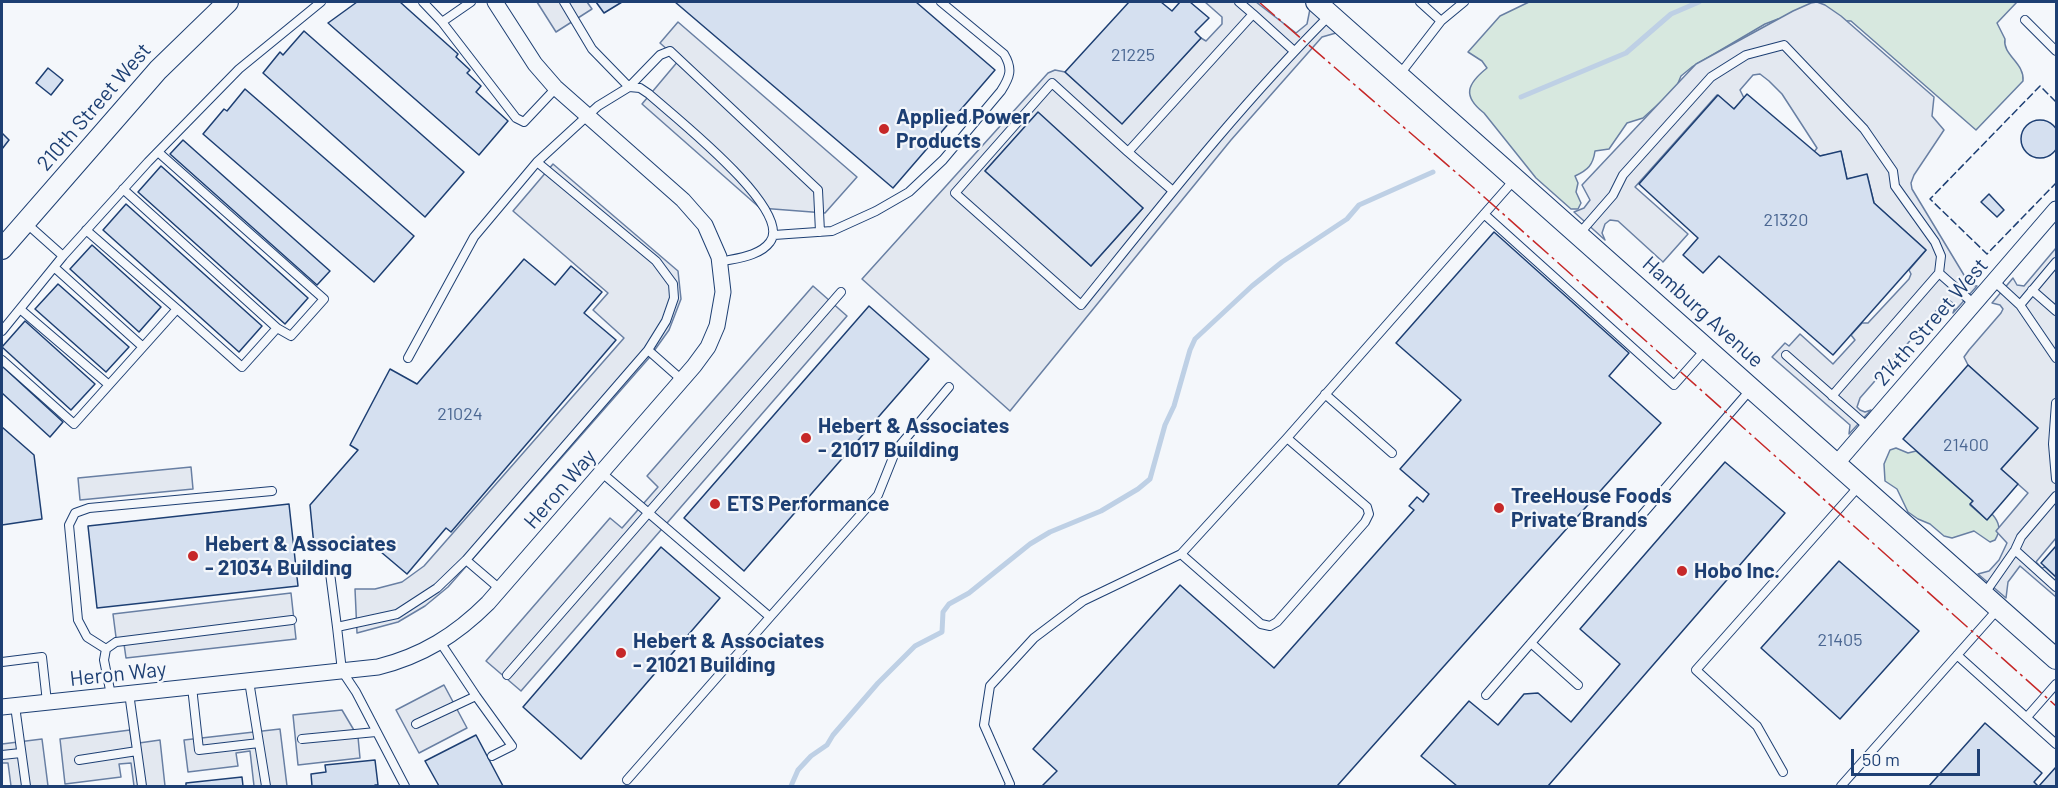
<!DOCTYPE html>
<style>
body{margin:0}
#map{position:relative;width:2058px;height:788px;overflow:hidden;background:#f4f7fb;font-family:Barlow,sans-serif}
canvas{display:block}
.frame{position:absolute;inset:0;border:3px solid #1d3f73;pointer-events:none}
.scale{position:absolute;left:1851px;top:749px;width:129px;height:27px;box-sizing:border-box;border:3px solid #1d3f73;border-top:0;padding-left:8px;font-size:18px;line-height:21px;white-space:nowrap;color:#1d3f73;-webkit-text-stroke:4px #f4f7fb;paint-order:stroke}
</style>
<div id="map">
<canvas width="2058" height="788"></canvas>
<div class="frame"></div>
<div class="scale">50 m</div>
</div>
<script>
const g = document.querySelector('canvas').getContext('2d');
g.lineJoin = 'round';
function fill(path, color) { g.fillStyle = color; g.fill(path, 'evenodd'); }
function trace(path, color, width, dash) { g.strokeStyle = color; g.lineWidth = width; g.lineCap = dash ? 'butt' : 'round'; g.setLineDash(dash || []); g.stroke(path); }
function label(font, color, halo, rows, align = 'center') {
  g.font = font + ' Barlow,sans-serif'; g.lineWidth = 4.5; g.setLineDash([]); g.textBaseline = 'middle'; g.strokeStyle = halo; g.fillStyle = color; for (const [text, x, y, turn = 0] of rows) {
    g.save(); g.translate(x, y); g.rotate((+turn || 0) * Math.PI / 180); g.textAlign = isNaN(turn) ? turn : align; if (halo) g.strokeText(text, 0, 0); g.fillText(text, 0, 0); g.restore();
  }
}
const green = new Path2D(`
 M1529,2h488l-20,21 8,16c-3,16 20,24 18,42l-47,49 -125,-109 -73,-2 -13,5 -73,43 -11,9 -5,12 -33,30 -16,5 -18,26 -14,2c-2,14 -7,19 -20,25l3,7 -2,9 5,11 -3,6h-7l-35,-31 -52,-65c-22,-17 -17,-29 3,-45l-5,-7 -14,-9 32,-36z
 M1896,448l12,5 8,-2 57,50 -3,4 16,14 6,-5c8,9 9,16 3,26l-5,2 -16,-11 -22,7 -8,-2 -14,-12 -12,-5 -10,-7 -11,-23 -12,-8 -1,-17 6,-14z`);
const parking = new Path2D(`
 M537,2h50l5,7 -36,23z
 M1205,2h51l40,31 11,-9 3,-15 26,24 -14,4 -91,103 -221,271 -148,-132 186,-206 7,-3 10,2 57,51 79,-85 5,3 16,-17v-7zM1038,113l105,95 -52,58 -106,-95z
 M1817,2l8,3 16,11 93,81 -2,19 12,14 -30,45 -3,8 1,6 58,96 7,1 -24,27 2,-6 -2,-4 -3,-2 -7,2 -83,95 -3,9 3,3 5,2 6,-2 -22,24 1,-9 -78,-68 13,-14 4,3 11,-12 33,30 22,-24 -4,-5 11,-12h6l41,-44 2,-5 -2,-4 17,-20 -52,-47 -7,-28 -20,4 -6,-27 -21,4 -6,-4 3,-4 -35,-54 -13,-13 -9,-7 -7,1 -13,15 4,8 -10,11 -17,-14 -82,92 53,47 -25,28 -45,-41 -8,-1 -5,4 -3,9 3,7 -31,-28 10,-4 6,-8 -8,-15 114,-121 97,-53 18,-8z
 M678,22l179,155 -32,36 -65,-5 -118,-104 37,-44 -19,-17z
 M553,164l125,107 3,28 -12,31 -20,28 -201,229 -23,19 -27,16 -41,11 -2,-44h20l27,-7 22,-16 200,-228 -31,-28 15,-17 -95,-82z
 M2056,248v290l-20,24 6,6 3,-1 11,10v20l-36,-31 -12,16 -2,16 -28,-24 11,-3 10,-11 8,-17 -11,-12 32,-38 -27,-24 37,-41 -70,-63 -4,-8 5,-7 32,-37 2,-4 -3,-4 -8,-2 21,-25 4,7 7,1z
 M813,286l34,30 -326,375 -35,-30 124,-143 12,10 36,-41 -11,-11z
 M191,467l2,22 -113,11 -2,-22z
 M291,593l5,46 -170,19 -2,-14 -7,1 -4,-31z
 M444,685l23,43 -48,25 -23,-43z
 M342,710l16,27 2,21 -62,7 -5,-50z
 M280,729l7,57h-33l-4,-35 -14,2 2,13 -50,6 -4,-32z
 M130,730l2,14 28,-4 5,46h-31l-3,-23 -12,1 2,13 -56,7 -5,-45z
 M42,739l6,47h-37l-3,-23h-6v-19z`);
const stream = new Path2D(`
 M1521,97l105,-44 45,-39 28,-12
 M791,786l7,-16 13,-14 16,-11 6,-10 45,-52 37,-37 27,-14 1,-20 6,-8 20,-11 61,-49 20,-12 51,-21 37,-22 12,-10 15,-54 9,-19 16,-56 5,-11 57,-53 30,-24 65,-43 12,-14 74,-33`);
const building = new Path2D(`
 M357,2h43l58,52 -2,3 14,13 -3,3 14,13 -5,6 32,29 -29,34 -151,-132z
 M596,2h26l-18,11z
 M675,2h241l79,68 -102,118z
 M1129,2h32l11,9 8,-9h10l19,16 -14,14 6,6 -79,86 -57,-52z
 M304,31l160,141 -39,45 -162,-144 17,-21 3,3z
 M48,68l15,12 -12,15 -15,-12z
 M245,89l169,147 -40,46 -171,-148 21,-25 3,2z
 M1747,94l73,62 21,-5 6,28 20,-5 7,29 52,47 -93,105 -114,-99 -16,17 -20,-18 15,-17 -59,-54 79,-89 16,14z
 M1038,112l105,96 -52,58 -106,-95z
 M2021 139a19 19 0 1 1 38 0a19 19 0 1 1-38 0Z
 M2,133l7,7 -7,9z
 M183,140l147,131 -13,14 -147,-131z
 M161,166l147,132 -23,26 -147,-132z
 M1989,194l15,16 -7,7 -16,-15z
 M126,204l136,122 -23,26 -136,-122z
 M1494,232l135,121 -20,23 52,47 -324,363h-295l15,-15 -24,-22 147,-164 94,83 140,-158 -5,-4 8,-9 6,5 6,-8 -29,-25 61,-69 -65,-57z
 M92,245l69,62 -22,25 -69,-63z
 M524,259l31,26 16,-19 31,26 -18,21 32,27 -165,192 -5,-4 -39,46 -39,-33 -54,5 -4,-41 48,-55 -8,-5 40,-76 27,15z
 M58,284l71,63 -23,25 -71,-63z
 M869,306l60,53 -185,212 -60,-53z
 M25,321l70,63 -24,26 -69,-63z
 M1968,365l70,63 -37,41 17,15 -31,36 -17,-16 3,-3 -70,-62z
 M2,366l61,56 -13,15 -48,-44z
 M2,427l32,28 8,64 -40,6z
 M1725,462l60,51 -237,273h-91l-36,-30 48,-55 29,24 26,-31 14,-1 33,29 49,-58 -40,-35z
 M289,504l9,82 -201,22 -9,-82z
 M2056,546v31l-15,-14z
 M661,547l59,51 -139,161 -58,-52z
 M1839,561l80,70 -79,88 -79,-71z
 M1985,723l57,50 -8,9 4,4h-109z
 M476,735l27,51h-64l-14,-25z
 M375,760l3,25h-3v1h-63l-1,-12 15,-2 -1,-7z
 M2056,767v19h-17z
 M242,777l1,9h-57v-3z`);
const service = new Path2D(`
 M423,2l19,20 29,-20
 M564,2l28,47 37,38 11,1 9,6c23,21 145,116 121,148 -10,14 -33,16 -50,20
 M1239,2l14,12 -125,138 -76,-69 -97,110 126,112c80,-99 158,-199 248,-289
 M1420,2l21,19
 M1253,14l41,37
 M2025,20l31,31
 M442,22l74,96 8,4 32,-34
 M1400,74l41,-53 23,-19
 M1128,152l45,39
 M123,189l154,139
 M1484,214l190,171 31,-35
 M26,223l37,33 85,-94 91,-93 82,-67
 M86,230l91,79
 M1579,234l34,-39 10,-20 88,-98 35,-22 38,-10 80,84 29,42 2,15 40,56 6,14 -2,17 35,31
 M774,235l58,-4 44,-20 33,-19 34,-32 58,-69c9,-14 12,-22 3,-37l-63,-52
 M54,267l89,80
 M1994,281l26,24 36,53
 M2032,290l24,21
 M2020,305l36,-43
 M20,309l89,76
 M2,331l61,-75
 M648,350l18,-29 8,-23 -1,-14 -17,-23 -119,-99 61,-56 31,-19 31,-32 10,-4 148,139 2,42
 M1786,355l82,72
 M408,358l66,-121 63,-75
 M2,360l72,64 103,-115 65,58 35,-39 14,8 33,-37 -166,-147
 M1325,394l67,59
 M1832,396l107,-123
 M2056,403l-3,41 3,35
 M602,473l168,144 -143,163
 M2015,550l41,37
 M1181,554l80,70 9,2 7,-4 88,-100 4,-8 -2,-7 -80,-69
 M330,573l7,54
 M500,589l-34,-29 182,-210 34,30
 M1985,593l30,-43 6,-13 35,-41
 M770,617l108,-122 18,-45 53,-63
 M1531,643l47,42
 M106,649l-19,-12 -9,-17 -9,-95 6,-12 14,-5 183,-17
 M1957,655l99,89
 M2,662l40,-5 5,45
 M507,675l334,-383
 M192,687l7,63 60,-7 -10,-62
 M129,693l13,93
 M111,695l-7,-35 2,-11 10,-7 176,-22
 M1486,695l265,-306
 M476,696l36,50 -20,10
 M15,706l11,80
 M2027,717l29,-33
 M416,724l60,-28 -36,-54
 M302,739l74,-7
 M259,743l7,43
 M2,755l19,-2
 M79,760l58,-9
 M1783,772l-26,-46 -61,-56 164,-185
 M405,786l-49,-94 -14,-21 -5,-44 60,-13 40,-26 29,-28
 M1009,786l1,-2 -26,-59 6,-39 44,-48 49,-37 98,-47 106,-116 228,-259
 M1841,786l157,-177`);
const minor = new Path2D(`
 M1837,463l219,-254
 M2,707l376,-40c44,-11 78,-32 110,-64l206,-237 14,-19 9,-21 6,-34 -4,-35 -14,-32 -22,-25 -128,-113 -20,-23 -40,-62`);
const tertiary = new Path2D(`
 M1316,2l740,657
 M2,249l156,-179 70,-68`);
const fence = new Path2D(`
 M2056,102l-16,-16 -110,113 57,55 69,-71`);
const power = new Path2D(`
 M1259,2l215,186 582,518`);
const markers = [
 [884,129,6,"#c62828"],
 [806,438,6,"#c62828"],
 [715,504,6,"#c62828"],
 [1499,508,6,"#c62828"],
 [193,556,6,"#c62828"],
 [1682,571,6,"#c62828"],
 [621,653,6,"#c62828"]
];
const numberNames = [
 ["21225",1133,55],
 ["21320",1786,220],
 ["21024",460,414],
 ["21400",1966,445],
 ["21405",1840,640]
];
const streetNames = [
 ["210th Street West",94,107,-49],
 ["Hamburg Avenue",1703,312,42],
 ["214th Street West",1931,322,-49],
 ["Heron Way",560,489,-49],
 ["Heron Way",118,674,-6]
];
const poiNames = [
 ["Applied Power",896,117],
 ["Products",896,141],
 ["Hebert & Associates",818,426],
 ["- 21017 Building",818,450],
 ["TreeHouse Foods",1511,496],
 ["Private Brands",1511,520],
 ["ETS Performance",727,504],
 ["Hebert & Associates",205,544],
 ["- 21034 Building",205,568],
 ["Hobo Inc.",1694,571],
 ["Hebert & Associates",633,641],
 ["- 21021 Building",633,665]
];
fill(green, '#d7e8df');
trace(green, '#687fa3', 1.5);
fill(parking, '#e3e8f0');
trace(parking, '#687fa3', 1.5);
trace(stream, '#bed0e5', 5);
fill(building, '#d5e0f0');
trace(building, '#1d3f73', 1.5);
trace(service, '#1d3f73', 10);
trace(minor, '#1d3f73', 17);
trace(tertiary, '#1d3f73', 22);
trace(service, '#f4f7fb', 8);
trace(minor, '#f4f7fb', 15);
trace(tertiary, '#f4f7fb', 20);
trace(fence, '#1d3f73', 1.5, [8, 3]);
trace(power, '#c62828', 1.5, [21, 4.5, 3, 4.5]);
for (const [x, y, r, color] of markers) { const dot = new Path2D(); dot.arc(x, y, r, 0, 2 * Math.PI); g.fillStyle = color; g.fill(dot); trace(dot, '#f4f7fb', 2); }
label('18px', '#4b6792', null, numberNames);
label('21px', '#1d3f73', '#f4f7fb', streetNames);
label('bold 21px', '#1d3f73', '#f4f7fb', poiNames, 'left');
</script>
